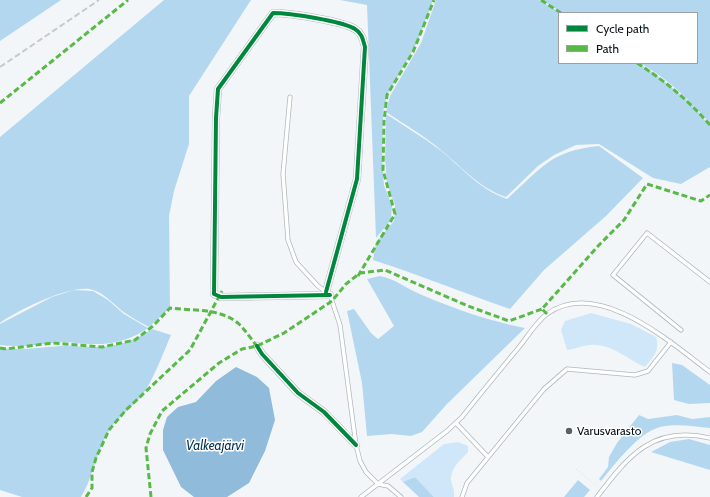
<!DOCTYPE html>
<meta charset="utf-8">
<style>
body{margin:0}
#map{position:relative;width:710px;height:497px;overflow:hidden;background:#f3f6f8;font-family:Cabin,sans-serif}
canvas{display:block}
.legend{position:absolute;left:558px;top:12px;width:140px;height:52px;box-sizing:border-box;background:#fff;border:1px solid #9ca0a2;margin:0;padding:5px 7px;list-style:none;font-size:12px;color:#071117}
.legend li{display:flex;align-items:center;gap:8px;height:20px}
.legend b{width:20px;border:1px solid #9ca0a2}
</style>
<div id="map">
<canvas width="710" height="497"></canvas>
<ul class="legend">
<li><b style="height:5px;background:#00873e"></b>Cycle path</li>
<li><b style="height:5px;background:#58b947"></b>Path</li>
</ul>
</div>
<script>
const g = document.querySelector('canvas').getContext('2d');
g.lineJoin = 'round';
function fill(path, color) { g.fillStyle = color; g.fill(path, 'evenodd'); }
function trace(path, color, width, dash) { g.strokeStyle = color; g.lineWidth = width; g.lineCap = dash ? 'butt' : 'round'; g.setLineDash(dash || []); g.stroke(path); }
function label(font, color, halo, rows, align = 'center') {
  g.font = font + ' Cabin,sans-serif'; g.lineWidth = 3; g.setLineDash([]); g.textBaseline = 'middle'; g.strokeStyle = halo; g.fillStyle = color; for (const [text, x, y, turn = 0] of rows) {
    g.save(); g.translate(x, y); g.rotate((+turn || 0) * Math.PI / 180); g.textAlign = isNaN(turn) ? turn : align; if (halo) g.strokeText(text, 0, 0); g.fillText(text, 0, 0); g.restore();
  }
}
const green = new Path2D(`
 M591,313l40,11 25,13c4,14 -2,19 -11,30 -18,-8 -35,-25 -56,-22 -8,1 -14,4 -22,5l-6,-20 4,-9z
 M458,442l10,4v6c-7,8 -17,15 -17,27 0,5 4,9 3,18h-20l-19,-20 -12,5 -3,-3 44,-35z`);
const forest = new Path2D(`
 M0,0h61l-61,41z
 M164,0h87l-62,96v48l-15,47 -5,25 1,92 -21,19c-8,-4 -16,-9 -24,-14 -10,-7 -19,-19 -32,-23 -20,-7 -75,20 -93,33v-186z
 M340,0h93l-15,41 -31,54 -4,17 -1,47 2,26 8,21 -1,14 -15,18 -9,-233z
 M436,0h103l22,13h-2v50h79l16,10 38,31 18,22v41l-29,17 -28,-6 -54,-34 -23,1 -22,10 -16,11 -32,31c-27,-9 -43,-29 -64,-46 -17,-15 -37,-26 -56,-39l4,-16 31,-53z
 M541,0h169v124c-21,-25 -42,-45 -70,-61h57v-50h-134z
 M386,114c18,12 37,23 54,36 24,19 37,38 67,49 35,-31 43,-48 92,-53l44,32 -37,38 -62,54 -34,39c-46,-16 -90,-34 -137,-49l3,-18 18,-21 1,-16 -8,-21 -2,-25z
 M380,276c16,3 27,13 42,19 33,14 67,26 103,33l-78,76 -25,28 -11,4 -19,-2 -25,2 -5,-53 -15,-72 7,-2 17,24 7,6 16,-13 -27,-47z
 M74,290l19,1 15,9 16,14 24,14c-17,12 -37,17 -58,16 -10,0 -19,-2 -28,-2 -21,2 -42,6 -62,3v-21l52,-27z
 M152,329l19,6c-7,16 -18,46 -28,59 -10,13 -24,22 -33,35 -14,22 -16,47 -29,68h-59l-22,-7v-142c21,3 42,-1 62,-2 9,-1 19,1 28,1 24,1 42,-5 62,-18z
 M672,363l10,2 28,20v18l-21,1 -15,-4z
 M639,415l9,4 29,-4 15,4 18,-2v11c-15,-1 -34,-5 -50,-1 -22,6 -45,37 -59,54l-2,-2 9,-12 1,-10 8,-14z
 M689,439l21,6v25l-59,-18 19,-10z
 M415,477l19,20h-15l-16,-15z
 M578,480l12,10 -6,7h-20z`);
const water = new Path2D(`
 M236,367l21,10 12,11 6,32 -10,31 -16,32 -22,14h-33l-13,-10 -18,-37v-20l4,-13 11,-10 18,-5 20,-21z`);
const path = new Path2D(`
 M576,469l22,18`);
const service = new Path2D(`
 M290,97l-7,77 5,66 8,22 22,24 12,9 10,30 16,120 4,16 6,11 12,12 10,2 13,11
 M681,330l-68,-55 34,-42 63,49
 M456,423l32,34
 M361,497l86,-66 15,-14c19,-24 38,-47 58,-71 8,-10 16,-24 27,-32 51,-37 124,29 163,58
 M462,497l5,-14 77,-94 23,-20 68,6 13,-4 23,-29
 M597,497c32,-42 56,-72 113,-59`);
const minor = new Path2D(`
 M326,292l31,-113 8,-132c-2,-7 -3,-14 -10,-18 -13,-8 -66,-16 -82,-16l-55,76 -2,29 -2,176 7,3 109,-2
 M257,346l5,8 36,39 26,19 32,33`);
const rail = new Path2D(`
 M0,67l99,-67`);
const quiet = new Path2D(`
 M541,0l20,13
 M637,63c28,18 51,37 73,62
 M0,103l128,-103
 M358,276l37,-62 -12,-44 1,-49 3,-26 26,-43 21,-52
 M547,314l-5,-5 57,-64 25,-25 23,-36 54,17 9,-6
 M0,348l6,1 46,-6 50,4 33,-7 18,-14 17,-18c23,3 51,0 69,16 7,7 12,15 18,22
 M86,497l6,-9v-16l4,-14 13,-28 17,-20 64,-60 32,-59
 M151,497l-5,-49 4,-14 12,-23 57,-48 23,-14 15,-3 27,-13 48,-32 14,-17 14,-11 25,-3 83,36 41,15 33,-12`);
const cycleway = new Path2D(`
 M326,292l31,-113 8,-132c-2,-7 -3,-14 -10,-18 -13,-8 -66,-16 -82,-16l-55,76 -2,29 -2,176 7,3 109,-2
 M257,346l5,8 36,39 26,19 32,33`);
const markers = [
 [569,431,4,"#5a6166"]
];
const poiNames = [
 ["Varusvarasto",577,431]
];
const waterNames = [
 ["Valkeajärvi",215,446]
];
fill(green, '#cfe7f9');
fill(forest, '#b4d7f0');
fill(water, '#90bbda');
trace(service, '#b1b7bc', 5);
trace(minor, '#b1b7bc', 8);
trace(path, '#d8d9d9', 1, [1, 3]);
trace(service, '#fdfefe', 3.5);
trace(minor, '#fdfefe', 7);
trace(rail, '#c8caca', 2, [6, 3]);
trace(quiet, '#58b947', 3, [6, 3]);
trace(cycleway, '#00873e', 4);
for (const [x, y, r, color] of markers) { const dot = new Path2D(); dot.arc(x, y, r, 0, 2 * Math.PI); g.fillStyle = color; g.fill(dot); trace(dot, '#fff', 1.5); }
label('12px', '#071117', '#fff', poiNames, 'left');
label('italic 13px', '#00314e', '#fff', waterNames);
</script>
